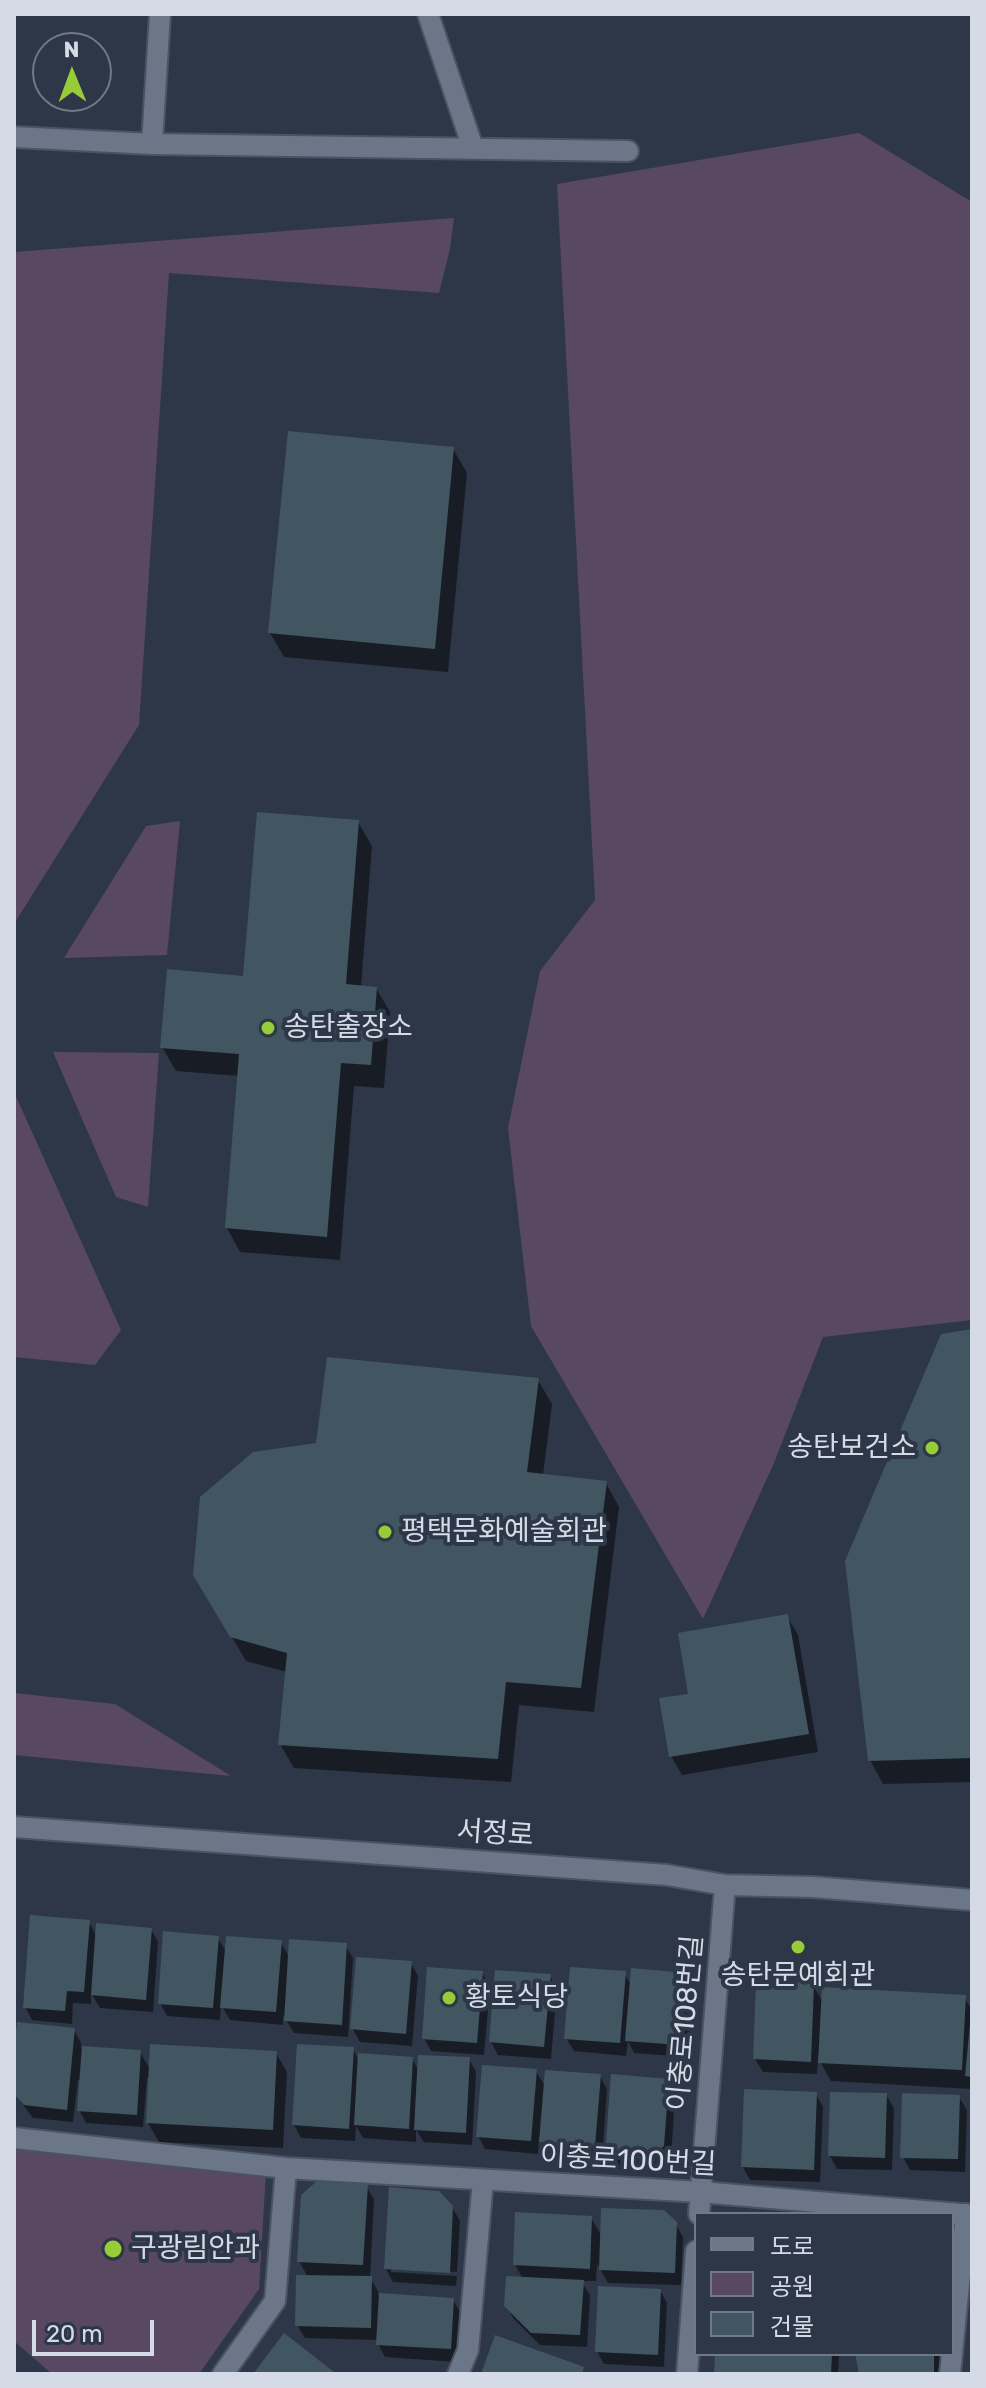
<!DOCTYPE html>
<meta charset="utf-8">
<style>
body{margin:0}
#map{position:relative;width:986px;height:2388px;overflow:hidden;background:#2d3747;font-family:Rubik,"Noto Sans KR",sans-serif}
canvas{display:block}
.frame{position:absolute;inset:0;border:16px solid #d5dbe6;pointer-events:none}
.legend{position:absolute;left:694px;top:2212px;width:260px;height:144px;box-sizing:border-box;background:#2d3747;border:2px solid #707987;margin:0;padding:10px 14px;list-style:none;font-size:24px;color:#d5dbe6}
.legend li{display:flex;align-items:center;gap:16px;height:40px}
.legend b{width:40px;border:2px solid #707987}
.north{position:absolute;left:32px;top:32px;width:80px;height:80px;box-sizing:border-box;background:#2d3747;border:2px solid #707987;border-radius:50%;rotate:359deg;font-size:22px;font-weight:700;line-height:32px;text-align:center;color:#d5dbe6}
.north::after{content:'';display:block;margin:auto;width:28px;height:36px;background:#97cc38;clip-path:polygon(50% 0,100% 100%,50% 72%,0 100%)}
.scale{position:absolute;left:32px;top:2320px;width:122px;height:36px;box-sizing:border-box;border:4px solid #d5dbe6;border-top:0;padding-left:10px;font-size:24px;line-height:28px;white-space:nowrap;color:#d5dbe6;-webkit-text-stroke:6px #2d3747;paint-order:stroke}
</style>
<div id="map">
<canvas width="986" height="2388"></canvas>
<div class="frame"></div>
<ul class="legend">
<li><b style="height:10px;background:#6b7688"></b>도로</li>
<li><b style="height:22px;background:#594861"></b>공원</li>
<li><b style="height:22px;background:#425662"></b>건물</li>
</ul>
<div class="north">N</div>
<div class="scale">20 m</div>
</div>
<script>
const g = document.querySelector('canvas').getContext('2d');
g.lineJoin = 'round';
function fill(path, color) { g.fillStyle = color; g.fill(path, 'evenodd'); }
function trace(path, color, width, dash) { g.strokeStyle = color; g.lineWidth = width; g.lineCap = dash ? 'butt' : 'round'; g.setLineDash(dash || []); g.stroke(path); }
function label(font, color, halo, rows, align = 'center') {
  g.font = font + ' Rubik,"Noto Sans KR",sans-serif'; g.lineWidth = 8; g.setLineDash([]); g.textBaseline = 'middle'; g.strokeStyle = halo; g.fillStyle = color; for (const [text, x, y, turn = 0] of rows) {
    g.save(); g.translate(x, y); g.rotate((+turn || 0) * Math.PI / 180); g.textAlign = isNaN(turn) ? turn : align; if (halo) g.strokeText(text, 0, 0); g.fillText(text, 0, 0); g.restore();
  }
}
const green = new Path2D(`
 M859,133l113,69v1118l-149,17 -49,126 -71,156 -172,-293 -23,-198 32,-157 55,-71 -38,-716z
 M454,218l-4,31 -11,44 -270,-20 -30,452 -125,199v-672z
 M180,821l-13,134 -103,3 82,-132z
 M53,1052l106,1 -11,154 -32,-10z
 M14,1092l107,238 -26,35 -81,-8z
 M14,1693l101,11 116,72 -217,-21z
 M14,2147l252,25 -7,117 -60,85h-147l-38,-33z`);
const shadow = new Path2D(`
 M453,449l14,24 -19,199 -164,-15 -14,-24z
 M358,822l14,24 -11,141 15,1 14,24 -6,76 -30,-2 -14,174 -100,-8 -13,-24 12,-152 -63,-5 -14,-24 83,-69z
 M972,1331v451l-89,2 -13,-24z
 M538,1380l14,24 -9,71 63,8 13,24 -25,205 -75,-7 -8,77 -217,-14 -14,-24 7,-72 -41,-11 -51,-87z
 M787,1616l11,19 20,117 -136,23 -11,-19z
 M89,1922l8,15 54,-8 7,13 -5,70 -53,-4 -9,-15v11l-18,-1 -1,21 -40,-4 -7,-13z
 M218,1938l9,15 54,-11 9,17 55,-14 8,13 -5,79 -54,-4 -11,-18v10l-53,-5 -9,-15 -1,15 -53,-4 -7,-13z
 M411,1963l7,13 -6,70 -52,-4 -10,-18h3z
 M482,1973l8,13 -6,69 -53,-4 -7,-13z
 M624,1973l7,12 54,-10 8,13 -6,69 -53,-4 -6,-12 -2,15 -52,-5 -8,-13z
 M550,1976l7,13 -6,70 -53,-4 -7,-13z
 M813,1985l11,19 140,-7 8,13v79l-141,-8 -13,-23 -1,16 -54,-2 -8,-13z
 M74,2030l7,13v5l59,4 11,19 125,-18 11,19 -4,76 -124,-6 -11,-19 3,-45h-4l-4,49 -57,-4 -7,-13 2,-30h-3l-5,42 -40,-4 -19,-25v-27z
 M353,2049l6,12 53,-2 7,12 50,-12 7,13 -4,73 -48,-3 -8,-12v12l-53,-4 -7,-12 -1,15 -54,-3 -7,-13z
 M536,2071l10,17 54,-12 7,13 -4,56 -56,-5v4l56,5 -1,9 -53,-4 -10,-16 -1,16 -53,-5 -7,-13z
 M668,2081l7,13 -4,65 -15,12 -42,-2 -7,-13z
 M816,2094l7,13 -3,75 -70,-2 -7,-13z
 M886,2095l8,13 -2,62 -55,-1 -7,-13z
 M959,2097l8,13 -2,62 -55,-2 -7,-13z
 M972,2106v61l-2,-4z
 M366,2186l8,13 -4,79 8,13v4l75,5 8,13 -4,49 -72,-5 -7,-13v-4l-73,-2 -8,-13 11,-48 -9,-16z
 M452,2207l8,14 -3,51 -66,-4v4l66,4 -1,10 -63,-4 -7,-13z
 M591,2218l11,18 73,-13 8,14 -2,48 -73,-2 -11,-19 -1,17h-15l9,14 -3,52 -47,-2 -26,-26 -8,-13 17,-27 -8,-14z
 M660,2290l7,13 -3,64 -60,-3 -7,-13z
 M717,2354h122l-1,20h-122z
 M857,2354h88l-1,20h-83z`);
const building = new Path2D(`
 M288,431l166,16 -19,202 -167,-16z
 M257,812l102,8 -13,164 31,3 -6,78 -30,-2 -14,174 -102,-9 14,-174 -79,-6 7,-79 76,7z
 M972,1329v429l-104,3 -23,-200 96,-227z
 M327,1357l212,21 -12,94 80,9 -26,207 -75,-6 -8,77 -220,-14 9,-92 -57,-16 -37,-62 7,-78 53,-45 63,-9z
 M788,1614l21,120 -140,23 -10,-59 29,-4 -10,-61z
 M30,1915l60,5 -6,72 -17,-1 -2,20 -42,-3z
 M96,1923l56,5 -6,72 -55,-5z
 M163,1931l56,5 -6,72 -55,-4z
 M226,1936l56,4 -6,72 -56,-4z
 M289,1939l58,4 -5,82 -58,-4z
 M356,1957l56,4 -6,73 -56,-5z
 M427,1967l56,4 -6,72 -55,-4z
 M570,1967l56,4 -6,72 -56,-4z
 M631,1968l55,5 -6,72 -55,-4z
 M495,1970l56,4 -7,73 -55,-5z
 M756,1981l58,2 -3,79 -58,-3z
 M822,1987l144,8 -4,75 -144,-7z
 M17,2022l58,6 -8,82 -43,-5 -10,-11v-47z
 M970,2024h2v53l-7,-1z
 M150,2044l127,7 -4,79 -127,-7z
 M297,2044l57,3 -5,82 -57,-4z
 M82,2046l59,4 -4,65 -60,-4z
 M358,2053l55,4 -4,72 -55,-4z
 M418,2055l52,2 -4,76 -52,-3z
 M482,2065l55,4 -6,72 -55,-4z
 M545,2070l56,4 -6,72 -56,-4z
 M611,2074l58,5 -5,67 -16,13 -43,-3z
 M744,2089l73,3 -3,78 -73,-3z
 M830,2092l57,1 -2,65 -57,-2z
 M902,2093l58,2 -2,64 -58,-1z
 M317,2181l51,3 -5,81 -66,-3 4,-67z
 M389,2187l50,4 14,15 -3,67 -66,-4z
 M601,2208l63,2 13,12 -2,51 -76,-3z
 M515,2212l77,4 -2,53 -77,-4z
 M296,2275l76,1 -1,52 -76,-2z
 M506,2276l78,4 -4,55 -49,-2 -27,-27z
 M598,2286l63,3 -3,66 -63,-3z
 M379,2293l75,5 -3,51 -75,-4z
 M284,2333l50,39 -2,2h-79z
 M495,2335l89,32 -2,7h-101z
 M715,2354h117l-1,20h-117z
 M855,2354h79v20h-75z`);
const minor = new Path2D(`
 M428,14l45,134
 M14,137l138,7 8,-130
 M152,144l476,7
 M14,1827l653,48 58,10 88,2 159,13
 M14,2138l272,30 414,24 272,23
 M699,2214l26,-329
 M223,2374l52,-73 11,-133
 M458,2374l10,-24 15,-170
 M687,2374l9,-123
 M950,2374l16,-160`);
const markers = [
 [268,1028,8,"#97cc38"],
 [932,1448,8,"#97cc38"],
 [385,1532,8,"#97cc38"],
 [798,1947,8,"#97cc38"],
 [449,1998,8,"#97cc38"],
 [113,2249,10,"#97cc38"]
];
const poiNames = [
 ["송탄출장소",284,1028],
 ["송탄보건소",916,1448,"right"],
 ["평택문화예술회관",401,1532],
 ["송탄문예회관",798,1976,"center"],
 ["황토식당",465,1998],
 ["구광림안과",131,2249]
];
const streetNames = [
 ["서정로",495,1834,4],
 ["이충로108번길",686,2023,-85],
 ["이충로100번길",628,2161,3]
];
fill(green, '#594861');
fill(shadow, '#0007');
fill(building, '#425662');
trace(minor, '#4b5361', 24);
trace(minor, '#6b7688', 20);
for (const [x, y, r, color] of markers) { const dot = new Path2D(); dot.arc(x, y, r, 0, 2 * Math.PI); g.fillStyle = color; g.fill(dot); trace(dot, '#2d3747', 3); }
label('28px', '#d5dbe6', '#2d3747', poiNames, 'left');
label('28px', '#d5dbe6', '#2d3747', streetNames);
</script>
